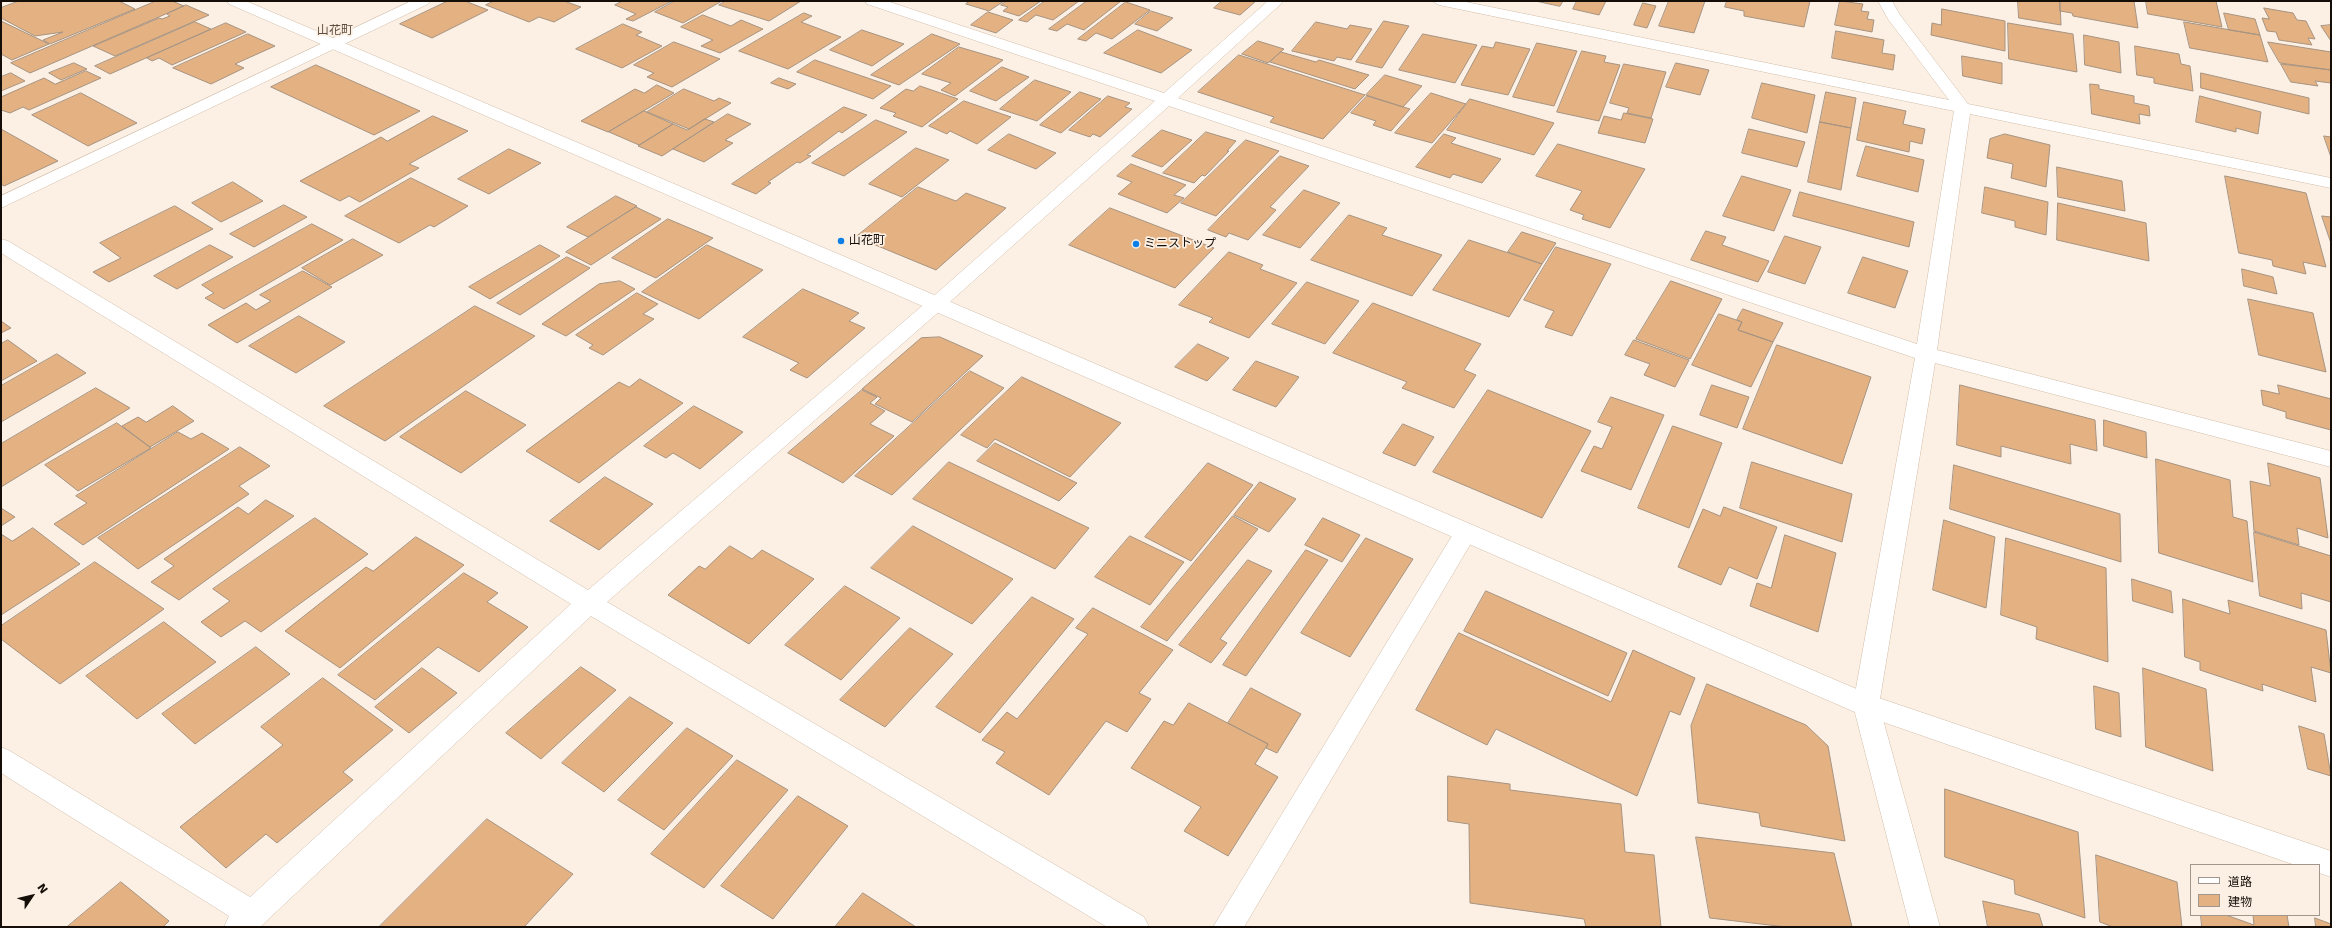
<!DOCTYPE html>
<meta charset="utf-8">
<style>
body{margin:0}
#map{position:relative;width:2332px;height:928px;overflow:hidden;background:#fcf0e4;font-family:"DejaVu Sans","Noto Sans JP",sans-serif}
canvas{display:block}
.frame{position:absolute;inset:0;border:2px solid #150e08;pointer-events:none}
.legend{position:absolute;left:2190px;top:864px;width:130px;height:52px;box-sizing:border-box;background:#fcf0e4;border:1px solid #a0968c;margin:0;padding:5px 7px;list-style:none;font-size:12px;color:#150e08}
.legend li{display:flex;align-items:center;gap:8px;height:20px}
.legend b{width:20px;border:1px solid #a0968c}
.north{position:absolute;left:12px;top:876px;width:40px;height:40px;-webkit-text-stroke:3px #fcf0e4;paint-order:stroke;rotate:55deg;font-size:11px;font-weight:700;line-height:16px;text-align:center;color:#150e08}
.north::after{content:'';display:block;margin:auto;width:14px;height:18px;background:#150e08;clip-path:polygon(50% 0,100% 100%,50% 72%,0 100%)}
</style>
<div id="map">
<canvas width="2332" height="928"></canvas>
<div class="frame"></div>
<ul class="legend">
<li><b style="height:5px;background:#fff"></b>道路</li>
<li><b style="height:11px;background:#e3b182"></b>建物</li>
</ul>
<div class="north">N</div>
</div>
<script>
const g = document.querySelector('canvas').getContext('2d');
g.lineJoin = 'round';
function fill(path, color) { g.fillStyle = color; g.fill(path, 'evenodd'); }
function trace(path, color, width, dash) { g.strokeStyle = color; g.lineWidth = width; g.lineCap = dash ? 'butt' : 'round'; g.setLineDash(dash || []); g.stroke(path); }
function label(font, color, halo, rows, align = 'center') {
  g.font = font + ' "DejaVu Sans","Noto Sans JP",sans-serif'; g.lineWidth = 3.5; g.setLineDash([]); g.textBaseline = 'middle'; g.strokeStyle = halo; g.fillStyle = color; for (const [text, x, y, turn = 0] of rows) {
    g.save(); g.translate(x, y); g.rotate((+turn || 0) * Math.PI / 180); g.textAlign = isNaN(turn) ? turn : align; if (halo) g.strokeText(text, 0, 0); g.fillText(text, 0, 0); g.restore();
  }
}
const building = new Path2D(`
 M19,1h100l16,8 -85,35 -7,-4 20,-8 -28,4 -34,-18v-10z
 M156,1h16l12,5 -154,67 -19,-10z
 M448,1h17l23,9 -56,28 -32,-14z
 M494,1h70l17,6 -27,15 -15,-5 -10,5 -43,-17z
 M623,1h49l-39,20 -7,-2 10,-5 -21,-9z
 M675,1h47l-39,22 -28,-11z
 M726,1h75l-32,20 -50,-16z
 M970,1h34l-15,10 -23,-7z
 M1007,1h34l-22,15 -16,-5 5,-4 -7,-2z
 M1045,1h34l-26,19 -17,-5 -9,7 -8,-2z
 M1087,1h34l-37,29 -17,-6 -10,7 -8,-2z
 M1222,1h34l-16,14 -26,-7z
 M1536,1h27l-3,5z
 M1577,1h29l-7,14 -26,-6z
 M1669,1h36l-11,32 -35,-7z
 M1727,1h83l-6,26 -60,-11v-5l-19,-4z
 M1840,1l23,3 -2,7 8,1 -2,7 7,1 -2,12 -37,-7z
 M2018,1h42l1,24 -42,-7z
 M2060,1h74l4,27 -65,-12 -1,-3 -12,-2z
 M2146,1h70l6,26 -74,-13z
 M1126,2l24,8 -38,29 -16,-6 -10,8 -8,-2z
 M1643,3l13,3 -9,22 -13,-3z
 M186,5l23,10 -94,41 -22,-10 66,-28 3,1 8,-3 -3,-2z
 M2264,8l29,5 4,7 9,1 9,18 -7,-1 4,7 -33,-5 -3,-8 -9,-1 -5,-13 7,1z
 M1942,9l63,12v30l-74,-16 1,-12 9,2z
 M1151,11l22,7 -16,13 -22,-7z
 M988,12l25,8 -17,13 -25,-8z
 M804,13l8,3 -11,6 40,15 -53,32 -49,-18z
 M2224,13l31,6 5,16 -31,-5z
 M703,15l28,11 10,-6 22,9 -43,24 -19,-7 12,-6 -32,-13z
 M1,21l48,23 -37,16 -11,-6z
 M1384,21l25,5 -27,42 -26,-6z
 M195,22l16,7 -101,45 -15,-8z
 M1316,22l31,7 3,-4 22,4 -21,31 -14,-3 -3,4 -42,-10z
 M2184,22l76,13 8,27 -78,-14z
 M226,23l20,9 -74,33 -13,-7 -7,3 -5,-3z
 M2008,23l65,11 4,38 -68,-13z
 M623,24l19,8 -6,3 26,11 -40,22 -46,-19z
 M2331,25v16l-10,-15z
 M862,30l42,14 -32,22 -42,-16z
 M1138,30l21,8 33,12 -31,23 -57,-20z
 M1836,31l48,9 -2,13 13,2 -2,15 -61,-12z
 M248,34l27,12 -40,18 9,4 -33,16 -38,-16z
 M932,34l28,10 -61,41 -28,-10z
 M1423,34l54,11 -22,38 -56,-13z
 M2084,35l35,7 2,31 -36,-8z
 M1258,41l26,8 -16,14 -26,-9z
 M674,42l46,17 -48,28 -25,-10 7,-4 -20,-8z
 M1496,42l34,7 -22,46 -47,-10 21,-39 11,2z
 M2268,42l63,10v18l-51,-7z
 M1537,43l40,8 -23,55 -41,-9z
 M2135,46l44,8 2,10 9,2 3,25 -39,-8v-5l-17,-3z
 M959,47l44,13 -48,36 -14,-6 10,-7 -29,-9z
 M1582,51l24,5 -2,6 16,3 -21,56 -42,-9z
 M1281,52l35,10 3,-2 50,15 -14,14 -85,-27z
 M1239,55l126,40 -42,44 -53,-17 4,-5 -76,-25z
 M1962,56l40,7v21l-39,-8z
 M815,60l76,26 -18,13 -76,-27z
 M74,63l13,6 -26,11 -12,-7z
 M1676,63l33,7 -9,25 -34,-8z
 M1624,64l42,8 -15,46 -24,-5 2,-5 -19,-5z
 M2281,64l50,6v13l-16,-2 3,5 -27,-4z
 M316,65l104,46 -46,24 -103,-48z
 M1002,67l27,10 -33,24 -26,-10z
 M86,71l15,7 -72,32 -6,-3 -13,6 -9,-3v-13l43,-19 11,6z
 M11,73l14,8 -24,10v-14z
 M2201,73l108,25v16l-108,-26z
 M1385,75l37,11 -19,21 -37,-12z
 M779,78l17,6 -8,5 -17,-6z
 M1035,80l36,12 -34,29 -37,-12z
 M1762,83l53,12 -8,38 -55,-15z
 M2090,84l9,1v4l35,7v7l15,3 1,10 -11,-2 1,10 -48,-10z
 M657,85l17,8 -66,39 -27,-11 54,-32 9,4z
 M920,86l38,13 -36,28 -29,-11 3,-3 -16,-5 26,-19 7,2z
 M684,89l30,12 5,-3 12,5 -42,26 -42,-17z
 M1080,92l21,7 -40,34 -21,-8z
 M1826,92l30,6 -5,30 -31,-6z
 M81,93l56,30 -49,23 -56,-31z
 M1431,93l35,11 -34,39 -37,-10z
 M1108,96l22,7 -5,4 7,2 -32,28 -7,-3 -3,3 -21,-7z
 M1367,96l43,13 -19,22 -18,-6 3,-4 -25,-8z
 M2200,96l61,16 -3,22 -22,-6v4l-40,-10z
 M1470,99l84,24 -20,32 -87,-25z
 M964,101l47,16 -34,27 -27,-13 -3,3 -18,-8z
 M1864,102l42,9 -3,13 22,5 -3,15 -12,-3 -1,11 -52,-12z
 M844,107l23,8 -25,18 -3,-2 -32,24 4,1 -11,7 -3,-1 -29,20 3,1 -15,11 -24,-10z
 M644,111l29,13 -34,21 -30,-13z
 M1624,113l29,6 -8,24 -47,-10 6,-17 17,4z
 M728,114l23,10 -26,16 8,3 -29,19 -31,-13z
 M433,116l35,15 -59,33 10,4 -59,34 -11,-6 -9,5 -40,-20 81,-44 6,4z
 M705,119l9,3 -52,34 -24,-10 35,-22 14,6z
 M876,120l31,12 -63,44 -32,-13z
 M1820,122l31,6 -10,62 -33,-8z
 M1,129l57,32 -54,25 -3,-2z
 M1749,129l56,13 -8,25 -55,-14z
 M1162,130l30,10 -30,27 -30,-11z
 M1206,132l30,9 -9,10h2l-24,25 -3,-1 -8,8 -31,-10z
 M1009,134l47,19 -20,16 -48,-19z
 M1444,134l12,4 -5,5 50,16 -19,24 -29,-9 -3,4 -34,-11z
 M2005,134l45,11 -4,42 -35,-9 2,-14 -26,-6 3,-19z
 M2324,136l7,1v20z
 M1246,140l33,11 -63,65 -35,-13z
 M1558,144l87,25 -35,59 -28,-9 2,-4 -14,-5 12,-19 -46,-15z
 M1866,146l58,14 -6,32 -61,-16z
 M916,148l33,12 -47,37 -33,-13z
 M509,149l32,14 -52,31 -31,-15z
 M1280,156l29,10 -39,41 6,3 -28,30 -19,-7 -3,4 -18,-7z
 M1131,164l55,21 -12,10 10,3 -17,15 -49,-19 14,-12 -15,-6z
 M2057,167l65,14 3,30 -67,-14z
 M1742,176l49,14 -17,41 -51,-15z
 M2225,176l81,17 20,74 -23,-5 3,12 -33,-8 -1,-6 -33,-7z
 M411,178l57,28 -34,21 -4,-2 -31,18 -54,-27z
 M233,182l30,19 -42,21 -29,-19z
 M918,187l38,14 10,-8 40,15 -70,62 -80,-33z
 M1985,187l63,15 -2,33 -31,-8v-6l-33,-8z
 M1304,190l36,13 -40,45 -37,-13z
 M1800,192l114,30 -5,25 -116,-31z
 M616,196l21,10 -49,31 -21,-10z
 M2058,203l88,20 3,38 -92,-21z
 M284,205l23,12 -53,30 -24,-13z
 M175,206l38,23 -104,53 -16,-10 28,-14 -21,-15z
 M636,207l25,12 -70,46 -25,-13z
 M1110,208l104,40 -39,40 -106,-43z
 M1349,215l38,13 -5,7 60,20 -30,41 -101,-36z
 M2322,216l9,1v26z
 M668,219l45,19 -57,40 -44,-20z
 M312,224l31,16 -119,69 -19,-11 9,-5 -12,-8z
 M1706,231l20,6 -4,8 47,16 -11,21 -67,-22z
 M1522,232l34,11 -14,21 -34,-12z
 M1785,236l36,11 -16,37 -37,-12z
 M353,239l30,16 -53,30 -28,-17z
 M1469,240l73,24 -33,53 -76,-27z
 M210,245l23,12 -56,32 -23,-13z
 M540,245l20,11 -70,43 -21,-12z
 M707,245l56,25 -64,49 -57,-27z
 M1556,247l55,17 -39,72 -27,-9 9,-16 -30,-11z
 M1229,252l34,13 -3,4 37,14 -48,55 -40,-16 4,-4 -34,-13z
 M567,257l23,11 -70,47 -23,-12z
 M1863,257l45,14 -13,37 -47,-15z
 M2242,269l31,8 4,17 -33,-8z
 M303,271l29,16 -95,56 -29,-18 38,-22 10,7 15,-9 -11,-6z
 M620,281l15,8 -69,47 -24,-12 57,-40z
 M1671,281l51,18 -32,60 -54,-20z
 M1307,282l52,19 -34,43 -53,-20z
 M803,289l56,24 -10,8 16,7 -58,50 -17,-8 9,-7 -56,-26z
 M637,293l21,11 -15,10 11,5 -51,36 -14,-7 4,-3 -17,-10z
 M2248,299l65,14 13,59 -67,-17z
 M1373,303l108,41 -17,26 12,5 -22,33 -52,-20 5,-6 -74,-29z
 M475,306l60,30 -150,105 -61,-35z
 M1743,309l40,14 -10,19 -35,-12 4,-8 -5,-2z
 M1719,314l23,8 -4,8 35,12 -22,45 -59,-22z
 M299,316l46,26 -49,31 -47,-27z
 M1,321l10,7 -10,5z
 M940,337l43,19 -71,66 -37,-18 6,-6 -19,-9 59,-51z
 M8,340l29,21 -36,20v-37z
 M1634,340l55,20 -14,27 -31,-12 6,-11 -25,-9z
 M1198,344l31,14 -22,23 -32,-14z
 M1777,345l94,32 -29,87 -99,-35z
 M57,354l29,19 -85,49v-36z
 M1256,361l43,16 -23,30 -43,-17z
 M970,371l34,17 -112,107 -37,-19z
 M1022,377l99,46 -51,54 -75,-38 -8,9 -26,-13z
 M640,379l43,24 -104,80 -53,-32 93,-69 10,5z
 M1712,385l37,12 -12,31 -37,-13z
 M1960,385l135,35 2,31 -27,-7 1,20 -70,-18v11l-44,-12z
 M2278,385l53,14v31l-45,-12v-6l-23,-7 -2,-15 18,4z
 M96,388l34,20 -129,79v-43z
 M862,390l15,7 -7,6 15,8 -15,13 24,12 -51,47 -55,-30z
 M1488,390l103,41 -49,87 -109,-46z
 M466,391l60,34 -65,48 -61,-36z
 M1611,397l53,18 -33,75 -50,-19 13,-25 8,3 10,-22 -14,-5z
 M173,406l21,15 -44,26 -28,-21 16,-9 8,5z
 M694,406l49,26 -43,37 -27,-16 -7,5 -22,-12z
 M2104,420l42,12 1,26 -43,-12z
 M117,423l34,25 -73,43 -33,-26z
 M1403,424l31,13 -19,29 -32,-13z
 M1673,426l49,17 -33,85 -51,-20z
 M178,432l13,7 11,-6 27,16 -146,96 -29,-21 33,-21 -11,-7z
 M995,443l82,40 -18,18 -82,-40z
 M240,447l30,19 -31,20 10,8 -111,75 -40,-31z
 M2156,459l74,21 3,37 14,4 6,61 -94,-29z
 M949,462l140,66 -34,41 -142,-70z
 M1752,462l100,32 -10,48 -102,-34z
 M1208,463l45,22 -62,76 -46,-24z
 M2268,463l52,15 8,60 -31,-10 2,17 -45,-14 -4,-50 20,5z
 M1954,465l166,49 1,48 -171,-53z
 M605,477l48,27 -54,46 -49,-29z
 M1260,482l36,17 -27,33 -35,-17z
 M266,500l28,16 -115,84 -28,-18 23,-16 -10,-7 74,-52 10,7z
 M1724,507l53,20 -20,52 -28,-12 -8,18 -43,-18 25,-58 17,7z
 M1,508l14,9 -14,9z
 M1233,516l25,13 -91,112 -26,-14z
 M315,518l53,36 -107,78 -16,-11 -24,16 -20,-15 29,-21 -17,-12z
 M1323,518l37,17 -18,27 -37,-17z
 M1944,520l51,17 -9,71 -53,-18z
 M913,526l100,53 -41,45 -101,-56z
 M33,528l47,36 -79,51v-81l11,7z
 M2254,532l77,24v46l-30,-9 1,16 -42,-13z
 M1785,535l51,18 -18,79 -68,-26 7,-23 14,5z
 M1130,536l54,26 -34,43 -55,-28z
 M416,537l48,28 -124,103 -55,-37 81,-64 7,4z
 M1366,538l47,21 -63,98 -49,-24z
 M2006,538l100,30 2,94 -72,-23 1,-12 -36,-12z
 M730,546l22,13 10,-9 52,29 -65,65 -81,-49 31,-29 6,3z
 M1306,550l22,10 -82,116 -23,-11z
 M1248,560l24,11 -52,68 7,4 -16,20 -32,-18z
 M95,562l69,47 -104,75 -59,-45v-13z
 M464,573l34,20 -11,9 41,25 -49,45 -41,-25 -63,53 -37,-25z
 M2132,579l39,12 2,22 -40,-12z
 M845,586l55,32 -59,62 -56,-35z
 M1486,591l141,62 -19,43 -144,-65z
 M1032,597l42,22 -94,114 -44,-26z
 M2183,599l47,15 -2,-14 98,30 5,43 -20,-6 5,35 -54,-18 1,7 -63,-21v-8l-15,-5z
 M1093,608l80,42 -34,43 12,6 -24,33 -21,-11 -57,74 -53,-32 9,-11 -23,-12 25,-28 10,7 71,-85 -12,-6z
 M164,622l52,40 -79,57 -51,-43z
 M910,628l43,26 -68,73 -45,-27z
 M1459,633l152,69 22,-52 62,28 -15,37 -10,-4 -33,85 -141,-67 -9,16 -71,-35z
 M256,647l34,27 -95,70 -33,-30z
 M581,667l35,23 -75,69 -35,-26z
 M422,668l35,25 -48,40 -34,-26z
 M2143,668l63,21 7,82 -67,-24z
 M323,678l70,52 -50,42 10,8 -76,63 -11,-9 -40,34 -46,-41 103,-82 -22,-18z
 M1707,684l99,41 22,21 17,95 -84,-15 -2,-13 -61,-10 -7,-77z
 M2094,686l25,7 2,44 -25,-8z
 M1251,688l50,26 -24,39 -11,-5 2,-4 -40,-21z
 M630,697l43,26 -69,69 -42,-29z
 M1189,703l79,41 -13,20 23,13 -50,79 -44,-25 17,-24 -70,-39 33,-47 9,4z
 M2299,726l25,8 7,42 -23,-7z
 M687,728l46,28 -69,74 -46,-30z
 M737,760l51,30 -84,98 -53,-34z
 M1448,776l62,8v6l111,14 4,48 29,3 7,72h-75l-2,-8 -114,-16 -1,-79 -21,-3z
 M1945,789l133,43 7,86 -70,-24 -1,-14 -69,-23z
 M798,796l50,30 -75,93 -52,-33z
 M487,819l86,55 -49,53h-145z
 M1696,837l138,16 18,74h-66l-76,-9z
 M2096,855l81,27 5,45h-69l-13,-5z
 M121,882l48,39 -6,6h-96z
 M863,893l53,34h-81z
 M1983,901l56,13 4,13h-55z
 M2201,915h25l28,10 -1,-10h34l2,12h-87z
 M2315,918l16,6v3h-15z`);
const minor = new Path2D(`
 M411,1h19l-2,3 -427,204v-12z
 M865,1h22l277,92 104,-92h16l-106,97 739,246 37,-233 -515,-106 -7,-4h29l488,99 -61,-81 -10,-18h14l8,14 68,89 363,74v10l-361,-74 -33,236 394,101v16l-396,-104 -56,342 61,222h-30l-57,-222 62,-347 -746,-252 -227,203 -335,293 537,315 5,10h-42l-516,-311 -331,311h-36l5,-11 -228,-143v-26l9,4 240,146 321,-293 -570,-351v-14l7,2 580,349 340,-289 227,-200 -288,-97z
 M1466,523l8,3 4,6 -4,6 -230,389h-31l245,-401z`);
const tertiary = new Path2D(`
 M227,1h19l1627,695 458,155v26l-12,-4v-8h-24l-438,-152 -1628,-709z`);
const markers = [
 [841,241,4,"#0e7fe6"],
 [1136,244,4,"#0e7fe6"]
];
const farQuarternames = [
 ["山花町",335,31]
];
const poiNames = [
 ["山花町",849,241],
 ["ミニストップ",1144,244]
];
fill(building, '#e3b182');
trace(building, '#a69381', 1);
trace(minor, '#d1bdaa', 1);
trace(tertiary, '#d1bdaa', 1);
fill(minor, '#fff');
fill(tertiary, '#fff');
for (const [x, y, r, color] of markers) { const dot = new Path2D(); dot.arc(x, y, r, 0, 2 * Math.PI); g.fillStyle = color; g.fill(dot); trace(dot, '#fcf0e4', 1.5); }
label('12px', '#604f3f', '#fcf0e4', farQuarternames);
label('12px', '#150e08', '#fcf0e4', poiNames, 'left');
</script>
